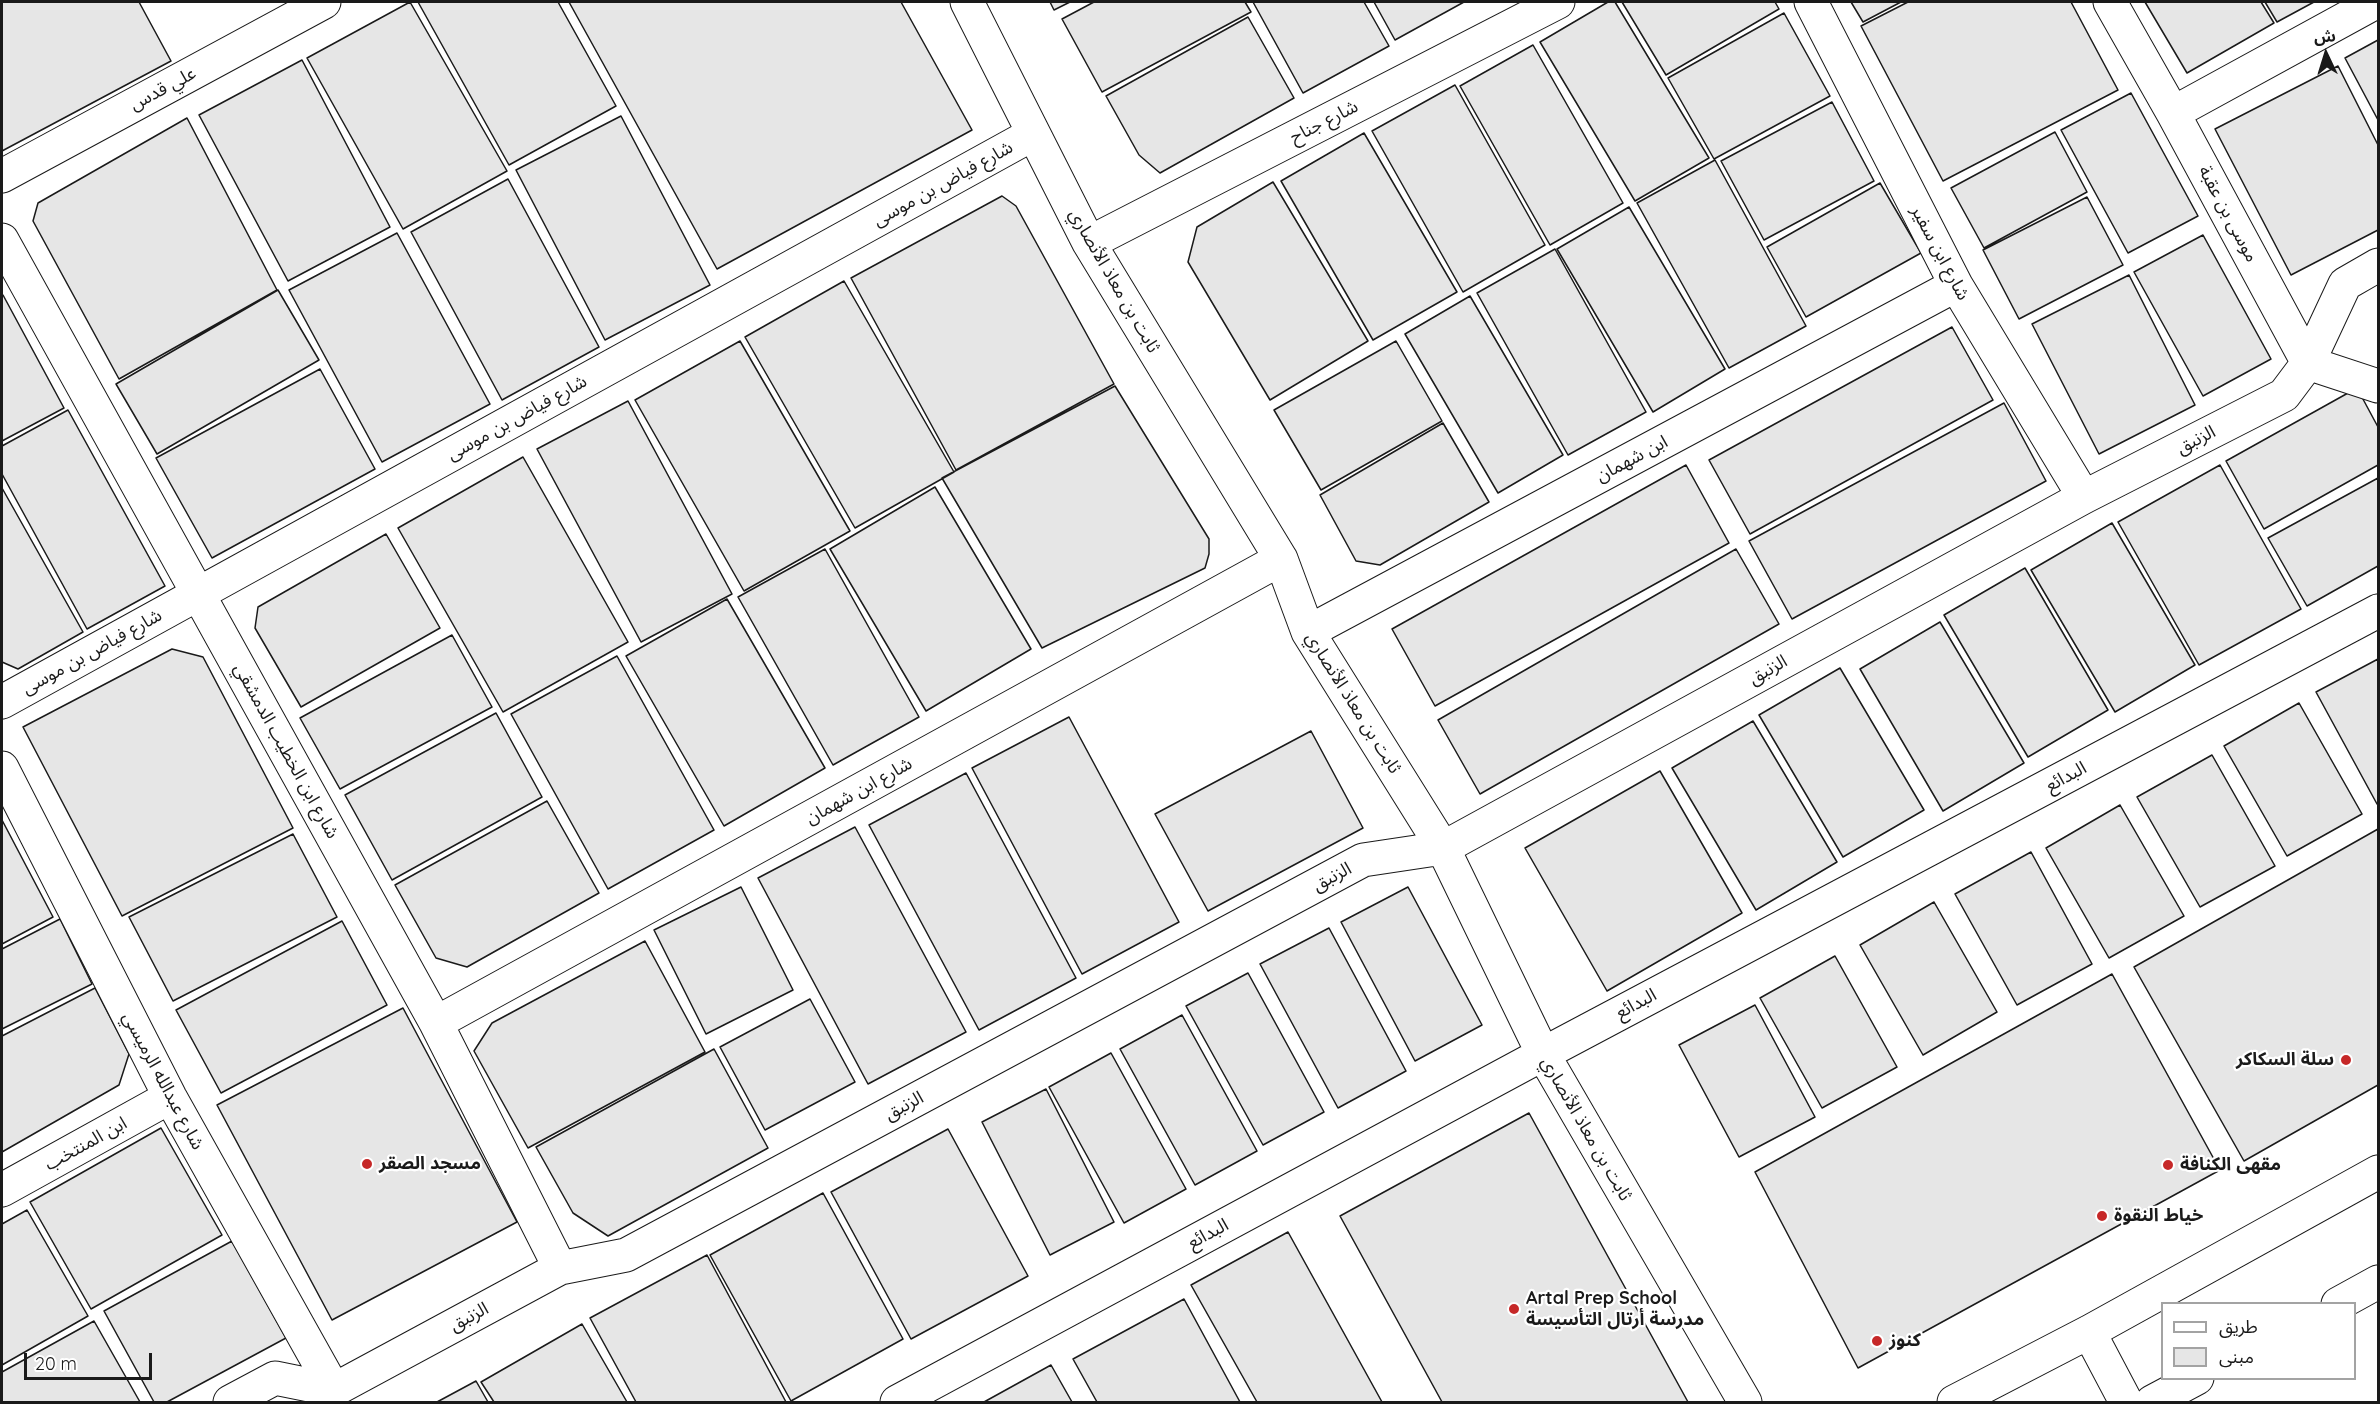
<!DOCTYPE html>
<meta charset="utf-8">
<style>
body{margin:0}
#map{position:relative;width:2380px;height:1404px;overflow:hidden;background:#fff;font-family:Quicksand,"Noto Sans Arabic",sans-serif}
canvas{display:block}
.frame{position:absolute;inset:0;border:3px solid #1a1a1a;pointer-events:none}
.legend{position:absolute;left:2161px;top:1302px;width:195px;height:78px;box-sizing:border-box;background:#fff;border:2px solid #a3a3a3;margin:0;padding:8px 10px;list-style:none;font-size:18px;color:#1a1a1a}
.legend li{display:flex;align-items:center;gap:12px;height:30px}
.legend b{width:30px;border:2px solid #a3a3a3}
.north{position:absolute;left:2296px;top:24px;width:60px;height:60px;-webkit-text-stroke:4px #fff;paint-order:stroke;rotate:356deg;font-size:16px;font-weight:700;line-height:24px;text-align:center;color:#1a1a1a}
.north::after{content:'';display:block;margin:auto;width:21px;height:27px;background:#1a1a1a;clip-path:polygon(50% 0,100% 100%,50% 72%,0 100%)}
.scale{position:absolute;left:24px;top:1353px;width:128px;height:27px;box-sizing:border-box;border:3px solid #1a1a1a;border-top:0;padding-left:8px;font-size:18px;line-height:21px;white-space:nowrap;color:#1a1a1a;-webkit-text-stroke:4px #fff;paint-order:stroke}
</style>
<div id="map">
<canvas width="2380" height="1404"></canvas>
<div class="frame"></div>
<ul class="legend">
<li><b style="height:8px;background:#fff"></b>طريق</li>
<li><b style="height:16px;background:#e6e6e6"></b>مبنى</li>
</ul>
<div class="north">ش</div>
<div class="scale">20 m</div>
</div>
<script>
const g = document.querySelector('canvas').getContext('2d');
g.lineJoin = 'round';
function fill(path, color) { g.fillStyle = color; g.fill(path, 'evenodd'); }
function trace(path, color, width, dash) { g.strokeStyle = color; g.lineWidth = width; g.lineCap = dash ? 'butt' : 'round'; g.setLineDash(dash || []); g.stroke(path); }
function label(font, color, halo, rows, align = 'center') {
  g.font = font + ' Quicksand,"Noto Sans Arabic",sans-serif'; g.lineWidth = 4.5; g.setLineDash([]); g.textBaseline = 'middle'; g.strokeStyle = halo; g.fillStyle = color; for (const [text, x, y, turn = 0] of rows) {
    g.save(); g.translate(x, y); g.rotate((+turn || 0) * Math.PI / 180); g.textAlign = isNaN(turn) ? turn : align; if (halo) g.strokeText(text, 0, 0); g.fillText(text, 0, 0); g.restore();
  }
}
const building = new Path2D(`
 M2,2h137l32,59 -169,90z
 M410,2l97,169 -104,58 -96,-171z
 M418,2h140l58,104 -107,59z
 M569,2h332l71,128 -255,139z
 M1050,2h20l-16,8z
 M1094,2h151l6,10 -149,80 -40,-73z
 M1253,2h111l25,44 -86,47z
 M1374,2h90l-69,38z
 M1608,2h7l94,156 -74,43 -95,-159z
 M1622,2h153l4,7 -113,66z
 M1851,2h50l-38,20z
 M1908,2h163l47,88 -175,91 -82,-155z
 M2145,2h116l13,21 -87,50z
 M2265,2h49l-37,20z
 M1784,13l46,83 -116,63 -46,-81z
 M1248,17l46,81 -134,75 -21,-18 -33,-59z
 M2378,40v80l-33,-62z
 M1533,45l90,158 -73,42 -90,-159z
 M302,60l88,167 -102,54 -89,-166z
 M2338,66l40,79v85l-87,45 -76,-146z
 M1455,85l90,160 -82,47 -91,-161z
 M2131,93l67,123 -70,37 -67,-123z
 M1832,102l42,79 -110,59 -43,-79z
 M621,116l89,169 -105,55 -89,-170z
 M187,118l90,172 -158,89 -86,-158 5,-18z
 M2055,132l32,60 -103,56 -33,-60z
 M1364,133l93,159 -84,48 -92,-159z
 M1715,160l91,166 -77,42 -92,-165z
 M508,179l91,168 -97,53 -91,-168z
 M1273,182l95,159 -98,59 -82,-138 9,-35z
 M1880,183l41,70 -115,64 -39,-70z
 M1002,196l14,10 98,178 -158,86 -105,-192z
 M2087,197l36,68 -104,54 -36,-69z
 M1629,207l96,162 -72,43 -96,-163z
 M397,233l93,171 -108,58 -93,-172z
 M2203,235l68,124 -68,37 -69,-124z
 M1555,249l91,163 -78,43 -91,-162z
 M2129,275l66,130 -96,49 -67,-130z
 M844,281l110,191 -99,56 -110,-191z
 M278,290l41,70 -162,94 -41,-70z
 M2,295h1l61,113 -62,33z
 M1470,296l93,159 -65,38 -93,-159z
 M1952,327l41,73 -243,134 -41,-74z
 M740,341l110,190 -106,60 -109,-191z
 M1396,341l46,80 -121,69 -47,-80z
 M320,369l55,100 -163,89 -56,-100z
 M1115,386l94,153v15l-4,14 -163,80 -100,-170z
 M2357,388l21,39v38l-114,64 -38,-68z
 M628,401l104,193 -91,48 -104,-193z
 M2004,403l42,78 -254,138 -43,-78z
 M68,410l97,176 -78,43 -85,-155v-28z
 M1443,423l46,79 -109,63 -24,-4 -36,-66z
 M523,457l105,185 -125,70 -105,-184z
 M1686,465l43,78 -294,163 -43,-77z
 M2220,465l81,144 -102,56 -81,-143z
 M2378,478v88l-71,40 -39,-68z
 M935,487l96,162 -105,62 -96,-162z
 M2,488l81,144 -65,37 -16,-7z
 M2112,523l83,142 -80,47 -84,-142z
 M386,534l54,94 -139,79 -46,-79 3,-21z
 M825,549l94,168 -86,48 -95,-168z
 M1736,549l43,75 -299,170 -42,-74z
 M2025,568l83,142 -80,47 -84,-142z
 M727,599l98,169 -101,58 -98,-170z
 M1940,622l84,141 -81,48 -83,-142z
 M452,635l40,72 -152,82 -40,-71z
 M172,649l31,8 90,171 -171,88 -99,-189z
 M617,656l97,174 -106,59 -97,-175z
 M2378,659v144l-1,1 -61,-112z
 M1840,668l84,142 -81,47 -84,-142z
 M2299,703l63,111 -75,42 -63,-110z
 M496,713l46,84 -150,83 -47,-85z
 M1069,717l110,205 -97,52 -110,-206z
 M1753,721l84,141 -81,48 -84,-142z
 M1311,731l52,97 -155,83 -53,-97z
 M2212,755l63,111 -75,41 -63,-110z
 M1660,771l82,142 -135,78 -82,-143z
 M966,773l110,205 -97,52 -110,-205z
 M547,801l52,92 -132,74 -31,-9 -41,-73z
 M2120,805l64,111 -75,42 -63,-110z
 M2,820l51,97 -51,27z
 M855,827l111,205 -98,52 -110,-206z
 M2378,829v256l-134,76 -110,-194z
 M293,834l44,83 -164,84 -44,-84z
 M2031,852l61,112 -75,41 -62,-111z
 M741,887l52,103 -87,44 -52,-104z
 M1408,887l74,138 -67,36 -74,-139z
 M1934,902l63,110 -74,43 -63,-110z
 M60,919l32,65 -90,45v-80z
 M342,921l45,84 -166,88 -45,-83z
 M1329,928l77,143 -68,37 -78,-144z
 M645,941l60,111 -177,96 -54,-97 18,-28z
 M1835,956l62,111 -75,41 -62,-110z
 M1248,973l76,139 -61,33 -77,-139z
 M2112,974l108,196 -362,198 -103,-196z
 M95,988l34,66 -10,31 -117,67v-116z
 M810,999l45,83 -90,48 -45,-83z
 M1755,1005l60,112 -76,40 -60,-112z
 M403,1008l114,214 -185,98 -115,-215z
 M1182,1015l75,136 -62,34 -75,-136z
 M714,1049l54,99 -160,88 -35,-23 -37,-66z
 M1111,1053l75,136 -62,34 -75,-136z
 M1046,1089l68,133 -64,33 -68,-133z
 M1529,1113l159,289h-246l-102,-186z
 M161,1128l61,107 -131,74 -61,-107z
 M948,1129l80,147 -117,63 -80,-147z
 M823,1193l80,146 -112,62 -81,-146z
 M27,1210l61,106 -86,49v-141z
 M1288,1232l94,170h-125l-66,-117z
 M232,1241l54,97 -119,64h-13l-50,-91z
 M707,1255l79,147h-150l-46,-84z
 M1184,1299l56,103h-143l-24,-43z
 M94,1321l46,81h-138v-30z
 M582,1324l45,78h-133l-13,-20z
 M1051,1365l21,37h-88z
 M476,1381l12,21h-51z`);
const minor = new Path2D(`
 M967,2l122,241 192,316 27,73 135,216 100,206 202,348
 M1811,2l145,283 128,212
 M2110,2l63,111 135,250 70,23
 M2173,113l203,-111
 M2,176l322,-174
 M2,240l434,783 124,245
 M1089,243l469,-241
 M1308,632l648,-347
 M2,702l1031,-568
 M2,768l168,329 164,293
 M436,1023l845,-464
 M2,1190l168,-93
 M2338,1304l40,-22
 M2089,1332l37,70
 M230,1402l45,-24 59,12 226,-122 66,-13 737,-395 80,-12 641,-351 200,-102 24,-32 37,-79 33,-19
 M897,1402l646,-348 835,-443
 M1954,1402l135,-70 289,-160
 M2152,1402l45,-24`);
const markers = [
 [2346,1060,6,"#c62828"],
 [367,1164,6,"#c62828"],
 [2168,1165,6,"#c62828"],
 [2102,1216,6,"#c62828"],
 [1514,1309,6,"#c62828"],
 [1877,1341,6,"#c62828"]
];
const streetNames = [
 ["علي قدس",163,89,-28],
 ["شارع جناح",1324,122,-27],
 ["شارع فياض بن موسى",943,184,-29],
 ["موسى بن عقبة",2228,214,62],
 ["شارع ابن سفير",1940,253,62],
 ["ثابت بن معاذ الأنصاري",1114,281,60],
 ["شارع فياض بن موسى",517,418,-29],
 ["الزنبق",2196,440,-27],
 ["ابن شهمان",1632,459,-28],
 ["شارع فياض بن موسى",92,652,-29],
 ["الزنبق",1768,670,-29],
 ["ثابت بن معاذ الأنصاري",1353,703,58],
 ["شارع ابن الخطيب الدمشقي",286,751,61],
 ["البدائع",2066,777,-28],
 ["شارع ابن شهمان",859,791,-29],
 ["الزنبق",1332,877,-28],
 ["البدائع",1636,1004,-28],
 ["شارع عبدالله الرميسي",163,1081,62],
 ["الزنبق",904,1106,-28],
 ["ثابت بن معاذ الأنصاري",1586,1129,60],
 ["ابن المنتخب",86,1144,-29],
 ["البدائع",1208,1234,-28],
 ["الزنبق",469,1317,-28]
];
const poiNames = [
 ["سلة السكاكر",2334,1060,"right"],
 ["مسجد الصقر",379,1164],
 ["مقهى الكنافة",2180,1165],
 ["خياط النقوة",2114,1216],
 ["Artal Prep School",1526,1299],
 ["مدرسة أرتال التأسيسة",1526,1320],
 ["كنوز",1889,1341]
];
fill(building, '#e6e6e6');
trace(building, '#1a1a1a', 1.5);
trace(minor, '#1a1a1a', 35);
trace(minor, '#fff', 33);
for (const [x, y, r, color] of markers) { const dot = new Path2D(); dot.arc(x, y, r, 0, 2 * Math.PI); g.fillStyle = color; g.fill(dot); trace(dot, '#fff', 2); }
label('18px', '#1a1a1a', '#fff', streetNames);
label('bold 18px', '#1a1a1a', '#fff', poiNames, 'left');
</script>
